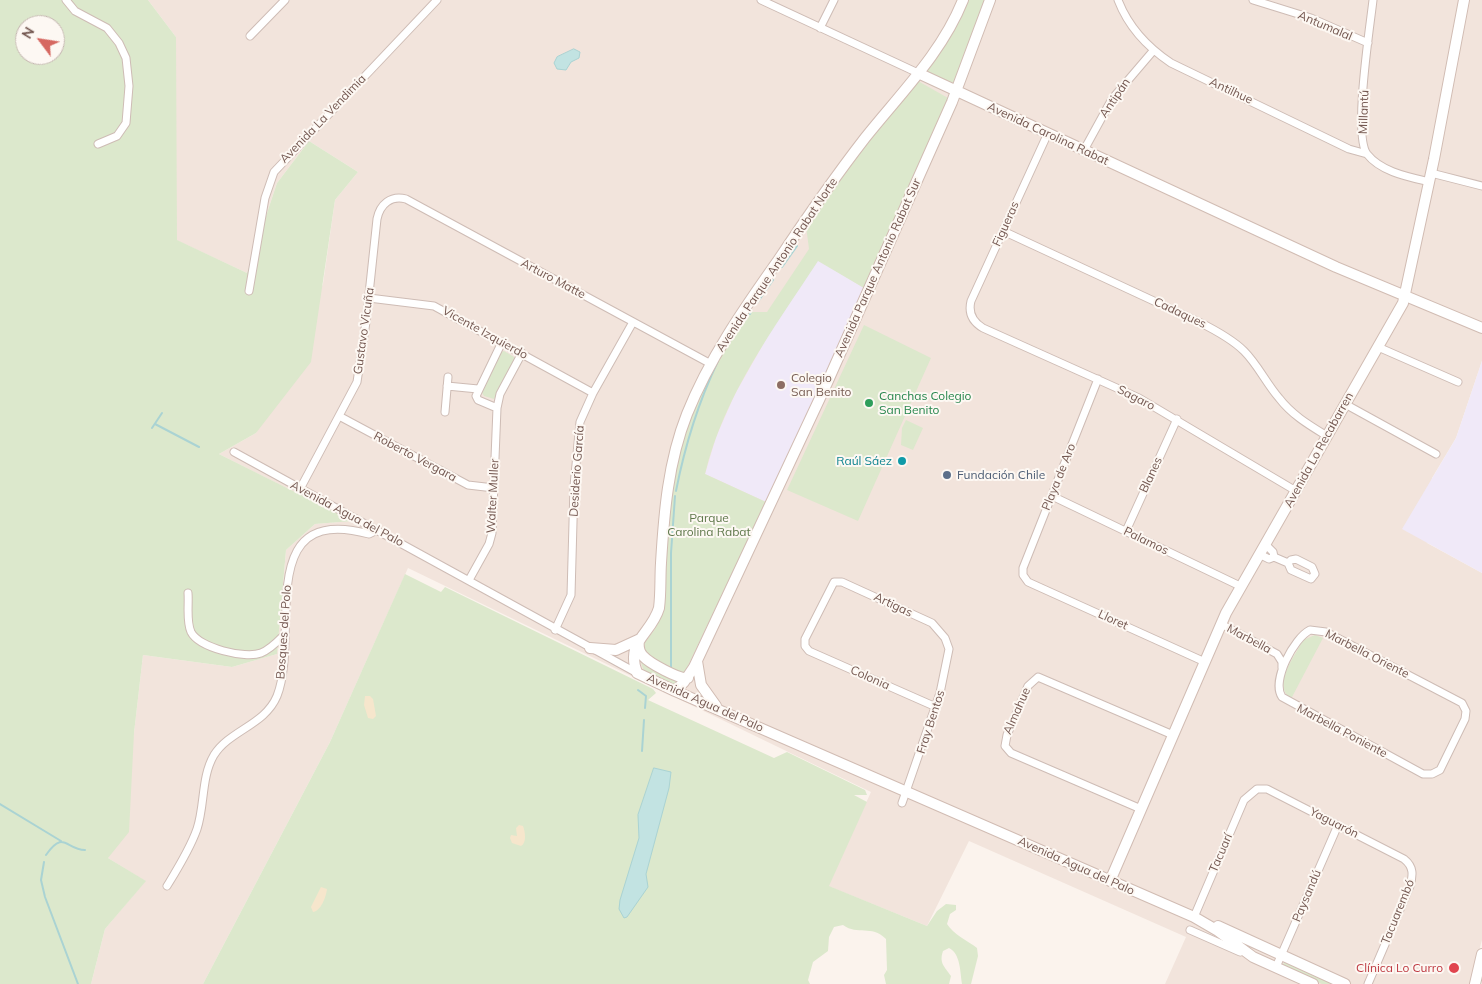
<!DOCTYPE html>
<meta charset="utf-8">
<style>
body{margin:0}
#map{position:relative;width:1482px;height:984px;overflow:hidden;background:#fbf3ed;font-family:Mulish,sans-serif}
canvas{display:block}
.north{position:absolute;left:15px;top:15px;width:50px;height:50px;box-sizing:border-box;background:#fdf8f3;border:1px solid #c6b8b2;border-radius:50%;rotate:301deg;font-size:14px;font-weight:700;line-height:20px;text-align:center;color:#745851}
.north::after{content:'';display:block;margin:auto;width:18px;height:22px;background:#d66861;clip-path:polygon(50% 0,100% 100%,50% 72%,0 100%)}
</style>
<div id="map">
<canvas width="1482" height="984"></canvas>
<div class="north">N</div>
</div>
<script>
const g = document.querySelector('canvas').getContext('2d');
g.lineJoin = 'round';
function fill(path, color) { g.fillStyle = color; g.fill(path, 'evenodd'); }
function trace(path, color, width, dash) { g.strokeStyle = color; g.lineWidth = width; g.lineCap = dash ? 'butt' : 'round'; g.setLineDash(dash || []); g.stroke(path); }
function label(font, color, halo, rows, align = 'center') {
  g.font = font + ' Mulish,sans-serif'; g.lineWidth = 4; g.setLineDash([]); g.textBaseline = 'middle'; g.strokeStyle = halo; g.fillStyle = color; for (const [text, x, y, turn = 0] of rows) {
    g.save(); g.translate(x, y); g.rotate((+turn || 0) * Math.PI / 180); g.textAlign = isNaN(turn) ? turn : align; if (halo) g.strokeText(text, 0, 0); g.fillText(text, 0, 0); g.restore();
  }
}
const residential = new Path2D(`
 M148,0h1334v361l-26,77 -24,40 -5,65 55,30v367l-12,44h-305l21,-47 -217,-96 -42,85 -99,-40 43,-94 -463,-224 -78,174 -127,242h-112l14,-55 40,-48 -37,-23 26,-125 9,-78 89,12 45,-13 9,-104 29,-26 37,-3 -133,-67 37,-21 67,-149 12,-84 23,-28 -49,-31 -32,42 -30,90 -71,-33v-203z`);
const education = new Path2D(`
 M818,260l46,28 -47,108 -51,106 -61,-28 11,-37 19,-43 34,-60z
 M1482,361v212l-80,-44 54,-91z`);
const green = new Path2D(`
 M0,0h148l28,37 1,203 70,33 30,-90 32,-42 49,31 -23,28 -24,162 -55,71 -37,21 134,67 -38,3 -29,26 -9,104 -45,13 -89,-12 -9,78 -5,99 -21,26 38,23 -41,48 -14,55h-91zM25,25h30v30h-30z
 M966,0h19l-29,81 -4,2 -24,-10v-6z
 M918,81l30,17 -84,190 -46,-27c-44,67 -94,134 -113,213l61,28 -84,176 -7,7 -31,-14c-12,-29 12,-32 16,-55 8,-46 3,-95 13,-141 14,-62 41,-109 73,-163h21l42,-63 -3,-23 71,-96z
 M864,325l67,33 -73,163 -71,-31z
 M504,351l10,6v3l-20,39 -10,-3 -3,-5 19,-39z
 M906,420l17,8 -10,22 -12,-5 1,-17z
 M405,574l36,18 4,-5 208,102 3,4 -8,7 126,58 13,-6 78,38 2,5h-13l13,7 -38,84 98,40 10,-15 9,-7 10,1v5l-6,4 -3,10c6,10 21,17 30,24l1,8 -7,28h-9c-2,-11 -1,-30 -13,-36l-6,3c-4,12 1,15 8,25l-2,8h-63l-2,-9 3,-5 -1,-31c-15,-15 -28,-3 -43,-14l-9,2 -5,10 -1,14 -15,11 -5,18 2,4h-607l127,-242z
 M1315,635l8,3 -32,61c-20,-15 4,-42 12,-59z
 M1285,961l51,23h-14l-40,-18z`);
const sand = new Path2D(`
 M365,696h5l3,3 3,17 -3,3 -5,-1 -4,-13z
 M519,825l4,1c2,5 4,17 -2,20l-9,-3 -2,-5 1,-3 6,1 -1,-8z
 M321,887l6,2c-1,8 -6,22 -14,23l-2,-5z`);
const water = new Path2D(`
 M574,49l6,3 -1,6 -8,4 -5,8 -9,-1 -3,-6 3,-6z
 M654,768l17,4 -2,16 -23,86 2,13 -21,30 -3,1 -5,-9 1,-9 19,-62 -1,-23z`);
const stream = new Path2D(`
 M782,267l15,-21
 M757,303l16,-23
 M750,314l1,-3
 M155,424l44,23
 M152,428l10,-15
 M676,491c9,-46 22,-88 42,-130
 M671,668v-115l4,-57
 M638,690l8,6 -1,12
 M642,751l2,-31
 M0,804l61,37
 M46,855c18,-26 20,-5 39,-5
 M44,862l-3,18 4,17 33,87`);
const street = new Path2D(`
 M66,0l9,11 32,17 12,15 7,15 3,28 -3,37 -9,13 -19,8
 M761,0l157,73
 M1118,0c10,26 29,47 53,63l178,86 18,5
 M1253,0l58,18 57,25
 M1373,0c-3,27 -20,135 -6,154 14,18 42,23 63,28
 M820,28l14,-28
 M250,36l35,-36
 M1048,133l-77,168c-3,12 2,21 12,27l156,70 157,93
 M1084,150l28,-51 41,-48
 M1431,173l51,13
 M1003,231l196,91c16,8 33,17 45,29 14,14 22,32 35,47 13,17 30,27 48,38
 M249,291l16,-93 9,-26 163,-172
 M369,298l65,8 159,87
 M1378,347l80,35
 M1098,379l-75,189v7l5,7 177,80
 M447,386l31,3
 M1345,404l91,50
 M497,408l-19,-8 -2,-4 26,-54
 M445,412l3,-35
 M339,416l129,69 26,3
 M234,452l403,221
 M300,489l57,-107 9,-60 11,-103c3,-15 14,-24 29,-20l305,165
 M1052,496l188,90
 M1126,531l51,-112
 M1259,554l10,5 5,-2 -1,-5 -8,-8
 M1274,557l14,6 3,7 20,9 4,-5 -3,-7 -16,-8 -5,1 -3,3
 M469,580l20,-36 3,-11 5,-125 3,-14 22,-41
 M188,593c1,12 -2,28 3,39 8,16 54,27 70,21 10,-4 17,-12 24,-19
 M1221,624l56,30 5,8v6
 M555,630l16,-35 3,-109 6,-64 13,-29 40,-71
 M1310,630l16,2 136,71 4,8 -1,8 -25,51 -8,4h-9l-141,-77c-11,-16 12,-59 28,-67z
 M902,803l38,-110 9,-44 -4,-11 -13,-15 -90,-41h-8l-29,57v7l4,5 127,56
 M1141,809l-130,-56 -6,-7 2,-11 21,-49 10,-9 135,58
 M167,886c11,-18 23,-37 30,-57 8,-24 4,-52 17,-74 16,-25 51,-30 63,-59 24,-60 -25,-194 92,-162l8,-4
 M1194,917l50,-117 13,-11h10l137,70c10,8 9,16 6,27l-42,98
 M1190,930l50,22
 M1276,967l62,-142`);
const secondary = new Path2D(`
 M963,0c-21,53 -63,94 -98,138 -31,40 -60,82 -88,124 -34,48 -68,97 -90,152 -19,48 -23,99 -26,149 -1,15 0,30 -2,45 -8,27 -34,33 -22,65l38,18 519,226 24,14 35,26 60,27
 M918,73l418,194 146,61
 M639,641c-1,6 0,11 4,15 6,7 37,24 45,22
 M590,648l26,2 24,-11
 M697,661l4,24 15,21
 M675,691l9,-9 10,-15 133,-284 125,-281 38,-102
 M1110,881l116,-268 177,-310 31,-144 30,-159
 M1218,926l127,58
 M1475,984l7,-30`);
const markers = [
 [781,385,5,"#8d6e63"],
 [869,403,5,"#2e9e5b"],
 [902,461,5,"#0f9aa8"],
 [947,475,5,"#5c6f8a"],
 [1454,968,6,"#e0444e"]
];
const streetNames = [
 ["Antumalal",1325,26,23],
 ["Antilhue",1231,91,25],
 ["Antipán",1115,98,-56],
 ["Millantú",1364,112,-88],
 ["Avenida La Vendimia",323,119,-46],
 ["Avenida Carolina Rabat",1048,134,25],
 ["Figueras",1006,224,-66],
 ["Avenida Parque Antonio Rabat Norte",777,265,-56],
 ["Avenida Parque Antonio Rabat Sur",878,268,-66],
 ["Arturo Matte",553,279,28],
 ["Cadaques",1180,313,25],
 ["Gustavo Vicuña",364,331,-82],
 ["Vicente Izquierdo",485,333,29],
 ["Sagaro",1136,398,27],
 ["Avenida Lo Recabarren",1319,450,-61],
 ["Roberto Vergara",415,457,28],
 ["Desiderio García",577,471,-86],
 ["Blanes",1151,475,-65],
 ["Playa de Aro",1059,477,-68],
 ["Walter Muller",493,496,-87],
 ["Avenida Agua del Palo",347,514,28],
 ["Palamos",1146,541,26],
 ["Artigas",893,605,25],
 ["Lloret",1113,620,25],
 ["Bosques del Polo",284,632,-86],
 ["Marbella",1249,639,28],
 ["Marbella Oriente",1367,654,27],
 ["Colonia",870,678,24],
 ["Avenida Agua del Palo",705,703,24],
 ["Almahue",1017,711,-66],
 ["Fray Bentos",931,722,-72],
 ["Marbella Poniente",1342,731,28],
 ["Yaguarón",1334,823,27],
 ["Tacuarí",1221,853,-67],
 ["Avenida Agua del Palo",1076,866,24],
 ["Paysandú",1307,896,-67],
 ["Tacuarembó",1398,912,-68]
];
const educationNames = [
 ["Colegio",791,378],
 ["San Benito",791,392]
];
const leisureNames = [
 ["Canchas Colegio",879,396],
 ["San Benito",879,410]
];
const cultureNames = [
 ["Raúl Sáez",892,461]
];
const serviceNames = [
 ["Fundación Chile",957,475]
];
const parkNames = [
 ["Parque",709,518],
 ["Carolina Rabat",709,532]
];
const healthNames = [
 ["Clínica Lo Curro",1443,968]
];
fill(residential, '#f2e4dc');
fill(education, '#f0e9f8');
fill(green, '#dce8cc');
fill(sand, '#f6e6cc');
fill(water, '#c2e3e2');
trace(water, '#aad3d3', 1);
trace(stream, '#aad3d3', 2);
trace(street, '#cebcb5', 9);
trace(secondary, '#d1bcb3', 12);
trace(street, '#fff', 7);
trace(secondary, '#fff', 10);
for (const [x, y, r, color] of markers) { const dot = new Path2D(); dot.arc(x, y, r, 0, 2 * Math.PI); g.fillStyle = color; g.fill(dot); trace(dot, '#fdf8f3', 2); }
label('12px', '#745851', '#fdf8f3', streetNames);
label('12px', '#785e54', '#fdf8f3', educationNames, 'left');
label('12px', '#27864d', '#fdf8f3', leisureNames, 'left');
label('12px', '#0d838f', '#fdf8f3', cultureNames, 'right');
label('12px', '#4e5e75', '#fdf8f3', serviceNames, 'left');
label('12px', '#5f784b', '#fdf8f3', parkNames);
label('12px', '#be3a42', '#fdf8f3', healthNames, 'right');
</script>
